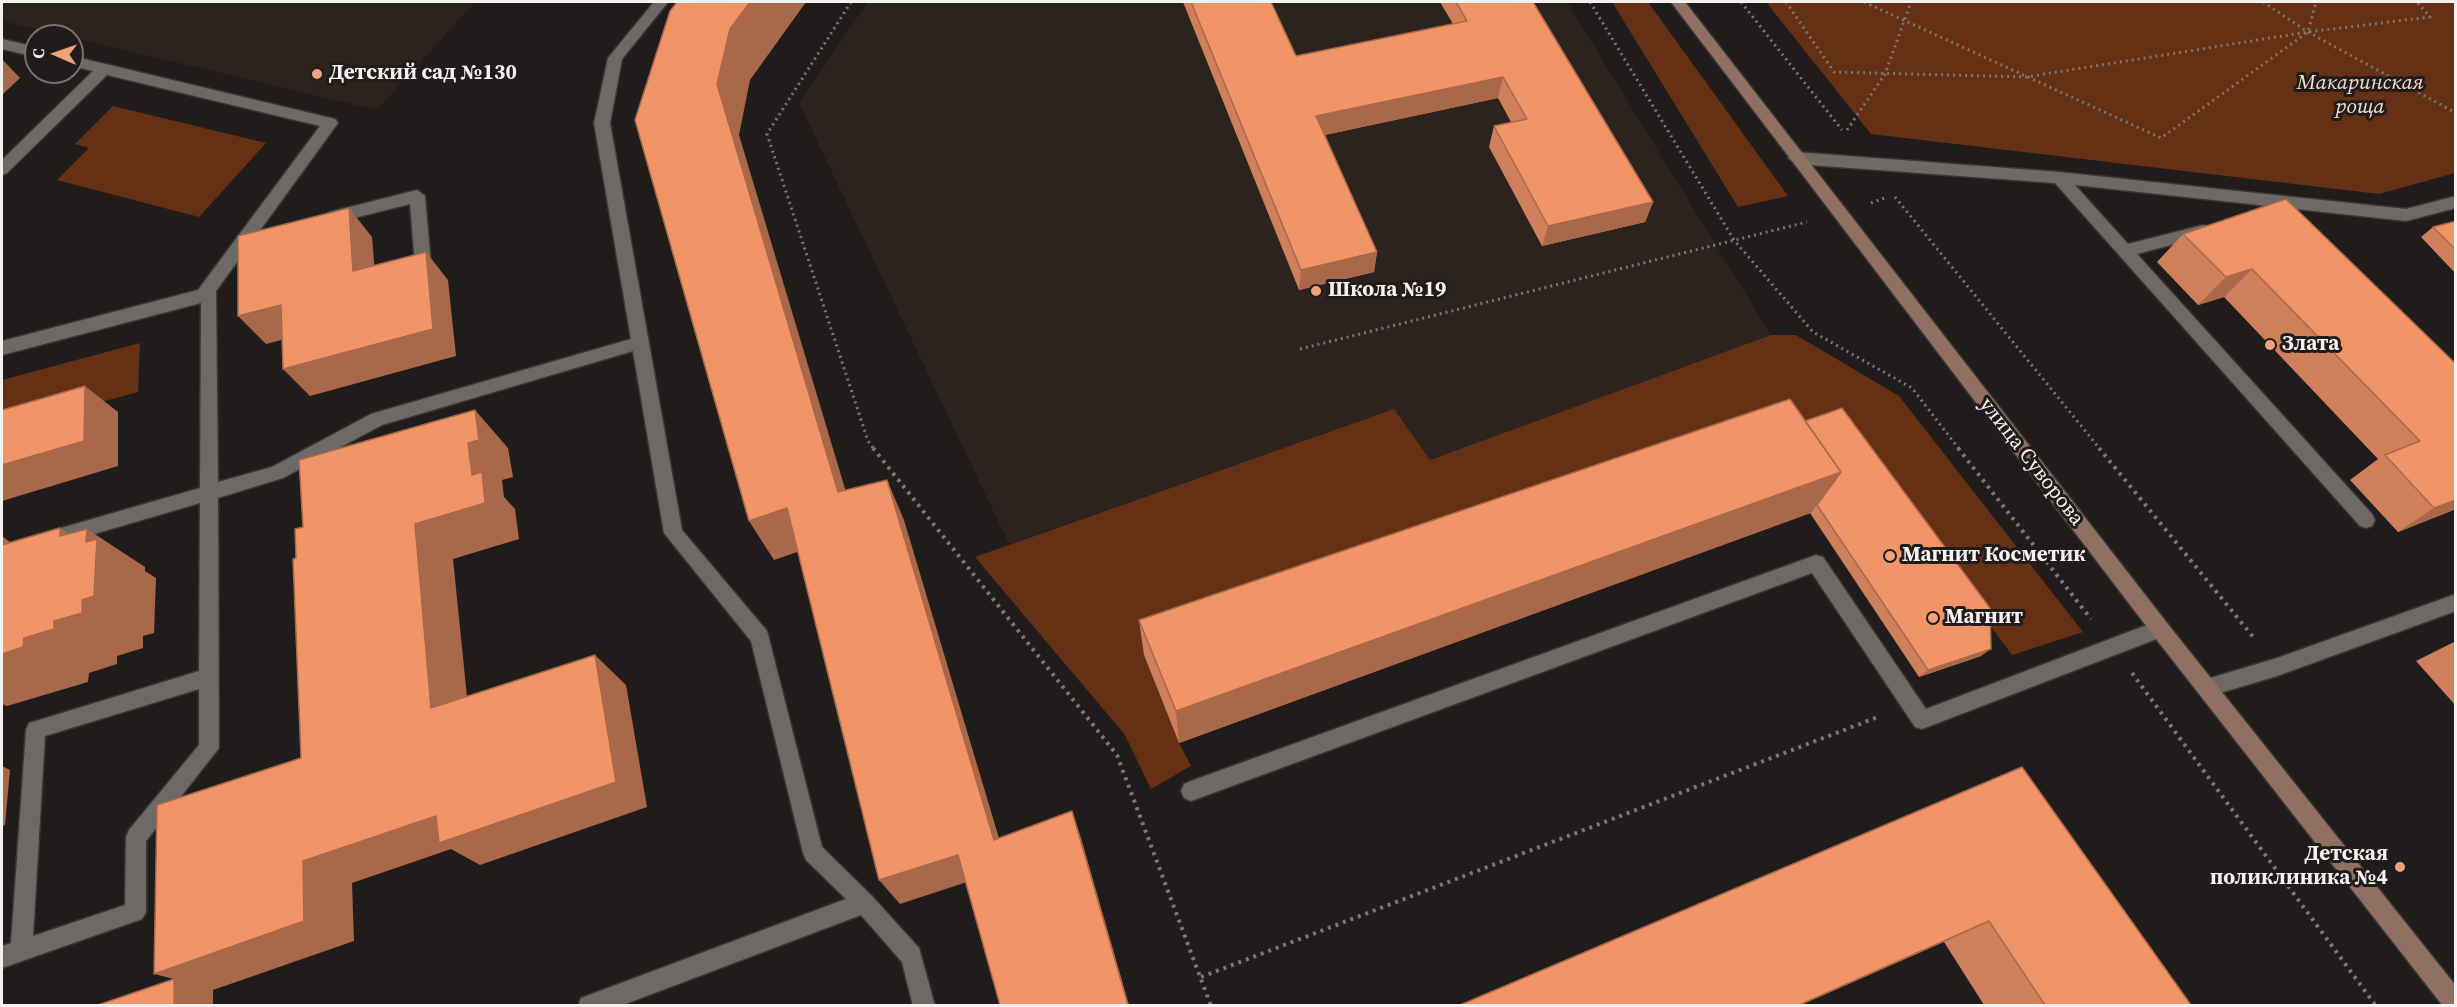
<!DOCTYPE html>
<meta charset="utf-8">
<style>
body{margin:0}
#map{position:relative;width:2457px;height:1007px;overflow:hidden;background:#201c1b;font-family:"Source Serif 4",serif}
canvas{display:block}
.frame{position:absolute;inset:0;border:3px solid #f4f2f1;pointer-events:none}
.north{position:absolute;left:24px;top:24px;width:60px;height:60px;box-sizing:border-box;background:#201c1b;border:2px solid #757271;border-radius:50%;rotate:272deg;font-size:16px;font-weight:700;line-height:24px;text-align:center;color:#f4f2f1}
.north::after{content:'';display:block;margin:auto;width:21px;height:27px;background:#f1a17c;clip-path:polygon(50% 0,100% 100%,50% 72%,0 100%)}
</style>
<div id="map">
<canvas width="2457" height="1007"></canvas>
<div class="frame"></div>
<div class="north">С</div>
</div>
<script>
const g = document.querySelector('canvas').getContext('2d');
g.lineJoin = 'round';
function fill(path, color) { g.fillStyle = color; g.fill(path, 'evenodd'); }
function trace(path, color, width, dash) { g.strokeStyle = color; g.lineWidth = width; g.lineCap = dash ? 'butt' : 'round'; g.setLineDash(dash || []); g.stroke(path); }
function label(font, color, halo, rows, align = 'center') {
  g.font = font + ' "Source Serif 4",serif'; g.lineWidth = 6; g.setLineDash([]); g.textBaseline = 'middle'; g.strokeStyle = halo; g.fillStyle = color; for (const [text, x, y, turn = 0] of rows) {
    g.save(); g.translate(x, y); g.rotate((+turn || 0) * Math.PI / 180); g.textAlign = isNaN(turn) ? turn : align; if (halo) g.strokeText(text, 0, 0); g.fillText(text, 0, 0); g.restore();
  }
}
const built = new Path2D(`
 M2,2h473l-98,108 -375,-89z
 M868,2h699l204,333 -341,125 -36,-51 -385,135 -210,-441z`);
const green = new Path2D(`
 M1612,2h36l140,194 -50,11z
 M1766,2h689v171l-76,21 -508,-60z
 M113,106l153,37 -67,74 -142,-37 32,-32 -14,-4z
 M1771,335h25l103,61 184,236 -71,23 -177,-237 -691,237 35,88 12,23 -40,23 -26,-54 -150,-178 419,-148 36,51z
 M140,343l-2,49 -136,37v-49z`);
const pathFar1 = new Path2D(`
 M851,2l-84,132 101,307 6,8
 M1590,2l144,238 79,92 99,56 47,61
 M1741,2l101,128
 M1786,2l48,70 192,5 282,-45 122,-15 -13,-15
 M1864,2l297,136 147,-106 8,-30
 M2263,2l45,30 148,81
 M1847,130l38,-56 26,-72
 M1895,197l205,252
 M1871,203l16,-6
 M1300,349l507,-127`);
const path = new Path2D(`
 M873,448l244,307 94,251
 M1958,448l133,171
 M2099,448l155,190
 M2132,673l244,333
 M1201,977l677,-260`);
const lane = new Path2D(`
 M654,2h14l-46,57 -12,64 72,407 85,101 55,216 50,49 47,52 16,58h-22l-11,-44 -41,-47 -241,91h-42l3,-8 8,-3 257,-96 -40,-39 -3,-7 -52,-212 -87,-108 -31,-182 -251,74 -99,53 -65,20 1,250 -73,93v71l-4,7 -140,49v-22l9,-3 15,-213 3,-7 7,-2 163,-50 1,-168 -198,58v-16l198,-57 1,-185 -199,52v-14l196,-51 122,-164 -213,-51 -100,98 -5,2v-15l91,-89 -21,-5v-10l263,63 3,4 -3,4 -119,164 2,191 54,-15 99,-53 260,-75 -37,-216 14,-65zM199,689v56l-70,85 -3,7 -1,68 -92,31 12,-200z
 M2,39l34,8v10l-34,-8z
 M1796,152l263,20 347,37 50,-13v12l-50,13 -331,-36 53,59 75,-19 6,2 2,4 -2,4 -72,19 235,260 3,6 -3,6 -6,2 -6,-2 -305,-343 -259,-19 -8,-6z
 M417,190l8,6 6,69 -8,6 -8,-6 -5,-61 -80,20 -8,-6 8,-6z
 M1816,555l7,2 103,152 234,-89 7,3 2,6 -2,6 -245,94 -7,-2 -103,-154 -621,228 -7,-3 -3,-7 3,-7 7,-3z
 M2456,594v17l-179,65 -70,21 -7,-3 -3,-6 3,-6 7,-3 70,-21z`);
const secondary = new Path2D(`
 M1671,2h14l482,621 289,363v20h-13l-290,-371z`);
const wall = new Path2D(`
 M1183,2h88l25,54 157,-32 -13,-22h93l120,200 -8,20 -103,24 -53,-99 5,-21 17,-4 -13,-24 -173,37 52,117 -3,20 -75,18z
 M2456,221v53l-35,-37 12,-10z
 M2183,234l273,130v145l-58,23 -48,-52 28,-21 -154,-162 -26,8 -41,-43z
 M1805,421l176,235 -62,21 -109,-164 -631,230 -35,-88 -5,-35z
 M2456,641v65l-40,-45z
 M2022,767l169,238h-207l-40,-63z`);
const shadedWall = new Path2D(`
 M750,2h56l-56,78 -11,55 119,397 -20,-40 -121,-408 13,-55z
 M2,59l18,19 -18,17z
 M1503,77l-5,21 -183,39 1,-21z
 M1653,202l-8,20 -103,24 6,-20z
 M349,208l23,29 5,62 -24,-28z
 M426,252l22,28 8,76 -146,40 -27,-27z
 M1377,252l-3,20 -75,18 2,-20z
 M2252,269l-28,28 -26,8 28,-28z
 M281,305l27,28 -42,11 -28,-28z
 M85,386l33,26v54l-116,35v-36z
 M475,410l33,38 5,29 -11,3 2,17 11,12 4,30 -66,20 18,177 -40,-28 -16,-184 57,-49 -4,-32z
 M1841,472l-30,41 -632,230 -3,-32z
 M887,480l17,40 103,345 -13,-25z
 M2456,500v9l-58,23 36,-24z
 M787,508l22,40 -35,12 -25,-39z
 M60,528l36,24 -10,-10 1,-13 58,38v4l11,7 -2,55 -11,3v12l-26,8v8l-28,9 -1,9 -81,24 -5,-2v-50l22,-16 30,-17z
 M4,538l63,39 -65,-32z
 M1991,649l-10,7 -62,21 9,-7z
 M595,655l31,30 21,122 -167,58 -29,-16 -99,34 2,58 -141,49v15h-39v-26l-20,-5 149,-113z
 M2,766l8,4 -5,55 -3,1z
 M1072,811l9,27 48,167h-1z
 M958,855l15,25 -73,24 -21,-24z
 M1989,921l-45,21 -143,63h-2z`);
const building = new Path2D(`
 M677,2h73l-20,27 -13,55 121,408 49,-12 107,360 78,-29 56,194h-128l-42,-150 -79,25 -92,-372 -38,13 -114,-401 35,-109z
 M1191,2h80l25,54 171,-35 -11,-19h77l120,200 -105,24 -54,-100 33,-7 -24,-42 -187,39 61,136 -76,18z
 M2286,199l170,165v136l-22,8 -49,-53 35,-14 -168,-172 -26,8 -43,-43z
 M349,208l4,63 73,-19 7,77 -150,40 -2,-64 -43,11v-80z
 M2456,221v29l-23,-23z
 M85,386l-1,55 -82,24v-55z
 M1790,399l51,73 -665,239 -37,-91z
 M1842,408l148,200 1,41 -63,21 -111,-165 24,-33 -36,-51z
 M475,410l4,30 -11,3 4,32 10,-3 3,31 -70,21 16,184 164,-53 21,127 -177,61 -3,-27 -133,45 1,60 -150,53 3,-169 144,-47 -8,-199 3,-1 -1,-29 8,-2 -4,-67z
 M60,528v8l27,-7 -1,13 11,-3 -3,57 -12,4v13l-28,8v8l-30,9 -1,9 -21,7v-115l2,-1 -2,7z
 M2022,767l169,238h-146l-56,-84 -190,84h-339z
 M174,979v26h-76z`);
const markers = [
 [317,74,6,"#f1a17c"],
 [1316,291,6,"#f1a17c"],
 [2270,345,6,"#f1a17c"],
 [1890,556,6,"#f1a17c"],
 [1933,618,6,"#f1a17c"],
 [2400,867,6,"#f1a17c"]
];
const poiNames = [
 ["Детский сад №130",329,74],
 ["Школа №19",1328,291],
 ["Злата",2282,345],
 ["Магнит Косметик",1902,556],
 ["Магнит",1945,618],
 ["Детская",2388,855,"right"],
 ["поликлиника №4",2388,879,"right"]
];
const parkNames = [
 ["Макаринская",2360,84],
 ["роща",2360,108]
];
const streetNames = [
 ["улица Суворова",2031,462,52]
];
fill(built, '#2c231f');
fill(green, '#663015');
trace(lane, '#383635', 3);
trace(secondary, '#383635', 3);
trace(pathFar1, '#7a7776', 3, [2, 4]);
trace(path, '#7a7776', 4, [3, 5]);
fill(lane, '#6d6967');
fill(secondary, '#907061');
fill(wall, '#cf7f59');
fill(shadedWall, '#a96849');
fill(building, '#f19468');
trace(building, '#a96849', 1.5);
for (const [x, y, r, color] of markers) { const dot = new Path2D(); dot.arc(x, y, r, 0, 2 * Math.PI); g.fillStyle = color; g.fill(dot); trace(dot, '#201c1b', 2); }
label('bold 21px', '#f4f2f1', '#201c1b', poiNames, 'left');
label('italic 21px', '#f6ddd2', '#201c1b', parkNames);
label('21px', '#f4f2f1', '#201c1b', streetNames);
</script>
